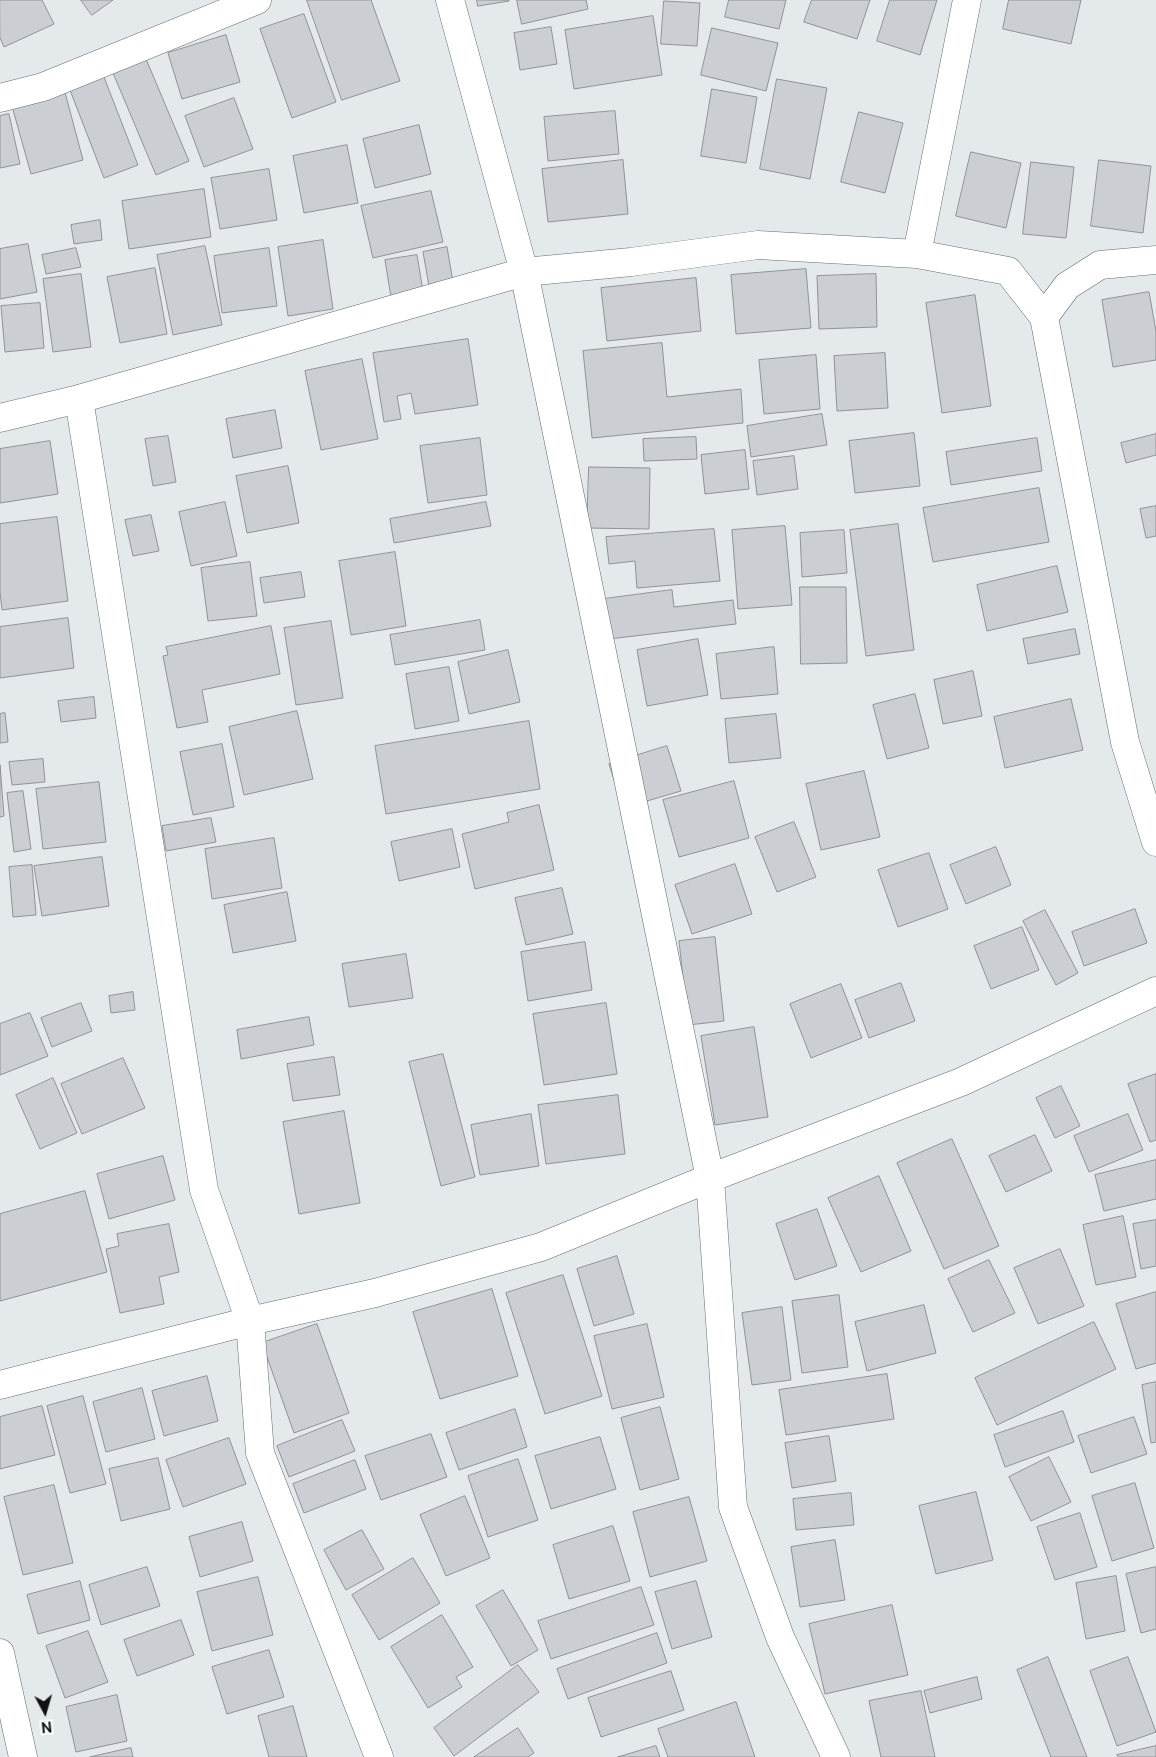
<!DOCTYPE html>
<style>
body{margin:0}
#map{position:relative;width:1156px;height:1757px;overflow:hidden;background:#e4e9ec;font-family:"Public Sans",sans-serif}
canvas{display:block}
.north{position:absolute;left:20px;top:1687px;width:50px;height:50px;-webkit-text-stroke:4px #fff;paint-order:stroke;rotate:174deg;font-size:14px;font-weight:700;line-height:20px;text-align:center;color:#101213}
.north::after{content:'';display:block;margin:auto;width:18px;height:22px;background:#101213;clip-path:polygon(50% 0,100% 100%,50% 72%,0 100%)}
</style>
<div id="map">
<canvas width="1156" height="1757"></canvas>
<div class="north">N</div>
</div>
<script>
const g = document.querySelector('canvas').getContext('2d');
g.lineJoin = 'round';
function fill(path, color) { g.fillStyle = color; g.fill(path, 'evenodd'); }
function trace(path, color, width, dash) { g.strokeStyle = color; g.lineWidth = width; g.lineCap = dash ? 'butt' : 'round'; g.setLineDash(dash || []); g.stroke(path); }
const building = new Path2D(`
 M0,0h42l12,24 -50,23 -4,-9z
 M81,0h32l-21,15z
 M307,0h64l29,81 -58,19z
 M477,0h32v1l-31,5z
 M517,0h69l2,9 -66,15z
 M729,0h57l-7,29 -54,-12z
 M812,0h58l-13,39 -53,-17z
 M890,0h47l-17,55 -43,-14z
 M1009,0h72l-10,44 -68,-15z
 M664,1l36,2 -3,43 -36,-2z
 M304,14l32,88 -44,16 -32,-89z
 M653,16l9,59 -88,14 -9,-59z
 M551,27l6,37 -37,6 -6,-37z
 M712,28l66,15 -12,48 -65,-16z
 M226,35l14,47 -58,17 -14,-46z
 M146,59l43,102 -33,14 -43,-102z
 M104,77l34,88 -34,13 -34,-88z
 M777,79l50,9 -17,91 -50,-10z
 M63,85l20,75 -52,14 -21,-75z
 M712,89l45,8 -11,66 -45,-7z
 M234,98l19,51 -49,18 -19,-51z
 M615,111l4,43 -71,7 -4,-44z
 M859,112l44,11 -18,70 -44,-11z
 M9,114l11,50 -20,4v-52z
 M419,125l12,49 -56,14 -12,-49z
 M347,145l11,58 -54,10 -11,-57z
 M971,152l50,11 -15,65 -50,-12z
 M623,160l5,54 -80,8 -6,-53z
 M1099,160l52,6 -8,67 -52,-7z
 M1031,162l43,5 -8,71 -43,-4z
 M269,169l8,51 -57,9 -9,-51z
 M204,189l7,48 -82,12 -7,-48z
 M431,191l12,51 -70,16 -12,-52z
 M100,220l2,20 -28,4 -3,-19z
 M323,240l10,69 -45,7 -10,-69z
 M28,244l9,48 -37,7v-50z
 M205,246l17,79 -49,10 -16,-80z
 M447,247l6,35 -24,4 -6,-34z
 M76,248l5,19 -35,7 -4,-19z
 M269,248l8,58 -55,7 -8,-57z
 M417,255l6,36 -32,6 -6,-37z
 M155,268l12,66 -47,9 -13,-66z
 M806,269l5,59 -75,6 -5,-59z
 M81,274l10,73 -38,5 -10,-73z
 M876,274l1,53 -58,2 -2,-53z
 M696,278l5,53 -94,10 -6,-53z
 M1149,292l7,39v29l-43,7 -11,-67z
 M975,295l16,111 -49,7 -16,-110z
 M40,303l4,45 -39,4 -4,-46z
 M468,339l10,66 -63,9 -4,-21 -14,3 4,23 -17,3 -11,-69z
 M662,343l5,54 74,-8 2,34 -151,15 -9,-87z
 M885,353l3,55 -51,3 -3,-55z
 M816,355l4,54 -56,5 -5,-54z
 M362,359l16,80 -57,11 -16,-79z
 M275,410l7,38 -49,10 -7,-39z
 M822,414l5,31 -76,12 -4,-31z
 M914,433l6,53 -65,7 -6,-52z
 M1156,434v21l-30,8 -5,-20z
 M168,436l8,46 -23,4 -8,-47z
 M696,437l1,22 -53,2 -1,-22z
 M480,438l7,57 -59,8 -8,-57z
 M1037,438l5,33 -91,14 -5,-33z
 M50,441l8,53 -58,9v-54z
 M745,450l4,39 -44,5 -4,-39z
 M794,456l4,33 -41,6 -4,-34z
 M288,466l11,57 -52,10 -11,-57z
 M589,467l61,1 -1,61 -62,-1z
 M1039,488l10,54 -116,20 -10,-54z
 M225,502l12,54 -46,10 -12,-54z
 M486,502l5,24 -97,17 -4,-24z
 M1156,506v30l-10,2 -6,-29z
 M151,515l8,36 -26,5 -8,-36z
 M57,517l11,84 -66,9 -2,-18v-68z
 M898,524l16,126 -48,6 -16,-126z
 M785,526l7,79 -54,4 -6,-79z
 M714,529l6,52 -83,7 -2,-27 -26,3 -3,-27z
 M844,530l3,43 -45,4 -2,-44z
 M395,552l11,74 -55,9 -12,-74z
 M250,562l7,54 -49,5 -7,-53z
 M1057,566l11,46 -81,19 -10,-46z
 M301,572l4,25 -41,6 -4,-25z
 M800,587h46l1,76 -46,1z
 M672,590l2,17 59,-7 3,24 -127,15 -5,-40z
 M68,618l6,50 -74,10v-51z
 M480,620l5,30 -90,15 -5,-30z
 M331,621l12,77 -47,7 -12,-77z
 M271,626l9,48 -78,16 6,32 -31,6 -14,-72 5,-1 -2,-8z
 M1075,629l5,25 -52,10 -5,-25z
 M698,639l10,56 -61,11 -10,-56z
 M774,647l4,47 -57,5 -5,-45z
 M508,650l12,52 -51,12 -11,-52z
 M449,667l10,54 -44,8 -9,-55z
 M973,671l9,45 -39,8 -9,-44z
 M915,694l14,54 -42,11 -14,-54z
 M94,697l2,21 -35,4 -3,-21z
 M1071,699l12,51 -78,18 -11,-51z
 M297,711l16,68 -69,16 -15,-68z
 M5,713l3,29 -8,1v-29z
 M776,714l5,44 -52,5 -4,-44z
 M529,721l11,68 -154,25 -11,-68z
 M222,744l12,63 -41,8 -13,-63z
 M667,746l14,45 -58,17 -14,-44z
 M43,759l2,23 -33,3 -3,-23z
 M0,765l4,51 -4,1z
 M864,771l16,66 -59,13 -15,-66z
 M734,781l15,57 -70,19 -16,-57z
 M99,782l7,60 -63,7 -7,-60z
 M23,791l8,58 -17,3 -7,-59z
 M539,805l15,65 -79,19 -13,-55 47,-12 -2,-9z
 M211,818l5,24 -50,9 -4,-25z
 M794,822l22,55 -39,15 -22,-55z
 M452,829l8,38 -61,14 -8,-39z
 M274,838l8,50 -70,11 -7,-50z
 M996,847l15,38 -45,19 -16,-39z
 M929,853l19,56 -50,18 -20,-57z
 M102,857l7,49 -67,10 -8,-50z
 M735,864l17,50 -60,20 -17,-49z
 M32,865l4,50 -23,2 -4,-50z
 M562,888l11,46 -47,11 -11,-47z
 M287,892l9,49 -63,12 -9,-48z
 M1135,909l12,34 -63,23 -12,-34z
 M1045,910l33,63 -22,12 -33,-64z
 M1022,927l17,43 -48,19 -17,-43z
 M715,937l9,84 -36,4 -9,-84z
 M585,942l7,48 -64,11 -7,-49z
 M406,954l7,44 -64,9 -7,-43z
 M901,983l14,38 -46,17 -14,-38z
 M841,984l21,54 -51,20 -21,-54z
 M133,992l2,18 -24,3 -2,-17z
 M81,1003l11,28 -40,16 -11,-29z
 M606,1003l11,71 -73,11 -11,-71z
 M30,1013l18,43 -48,19v-51z
 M309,1017l5,28 -73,14 -4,-29z
 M754,1027l14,90 -53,8 -14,-89z
 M443,1054l32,123 -34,9 -32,-124z
 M334,1057l6,38 -47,6 -6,-37z
 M123,1058l22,50 -63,26 -21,-50z
 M1156,1074v66l-6,2 -22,-58z
 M53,1078l24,55 -37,16 -24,-54z
 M1061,1086l19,40 -25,12 -19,-40z
 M618,1095l7,59 -79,10 -8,-59z
 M344,1111l16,92 -61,11 -16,-92z
 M531,1114l8,52 -59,9 -9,-50z
 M1128,1114l15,36 -54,22 -15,-36z
 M1035,1135l17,36 -46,21 -17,-36z
 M952,1139l47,107 -55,23 -47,-106z
 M163,1156l12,44 -66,19 -12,-45z
 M1156,1160v39l-52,12 -9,-36z
 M879,1176l32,75 -50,21 -33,-74z
 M85,1191l22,81 -107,29v-87z
 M817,1209l20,57 -42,14 -19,-56z
 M1123,1216l13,61 -40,8 -13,-60z
 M1156,1220v46l-15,3 -8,-45z
 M169,1224l10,48 -20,5 5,27 -44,9 -14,-64 13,-3 -2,-12z
 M1060,1249l24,57 -46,18 -24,-56z
 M617,1256l17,58 -40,12 -17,-57z
 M989,1260l26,53 -42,19 -25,-53z
 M563,1275l39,121 -57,18 -39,-121z
 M492,1289l26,87 -78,23 -27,-87z
 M1156,1292v71l-20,6 -20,-65z
 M839,1295l9,72 -46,6 -10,-72z
 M924,1305l12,48 -69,18 -12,-49z
 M782,1307l9,73 -39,5 -10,-72z
 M1094,1322l22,47 -119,56 -22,-47z
 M317,1324l32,89 -55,20 -32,-90z
 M647,1324l17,73 -52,12 -18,-73z
 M887,1374l7,45 -108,16 -7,-45z
 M207,1376l11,45 -54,15 -12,-45z
 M1156,1382v60l-5,1 -9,-58z
 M142,1388l13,51 -49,13 -13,-50z
 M83,1396l23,88 -36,9 -23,-87z
 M42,1406l13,49 -55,14v-52z
 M660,1407l19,72 -39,11 -19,-72z
 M515,1409l12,38 -68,23 -13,-37z
 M1063,1411l11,31 -69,25 -11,-32z
 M1134,1417l13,37 -56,19 -13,-37z
 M342,1420l13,31 -66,26 -12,-31z
 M431,1434l16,43 -66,23 -16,-44z
 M829,1436l7,45 -44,7 -7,-45z
 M600,1437l16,52 -65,20 -16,-53z
 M229,1438l17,46 -63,23 -17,-47z
 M1049,1457l22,45 -40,19 -22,-44z
 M158,1458l12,51 -49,12 -12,-52z
 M518,1459l20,61 -50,17 -20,-61z
 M355,1460l11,29 -62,24 -11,-29z
 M1135,1483l19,65 -42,13 -20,-65z
 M54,1485l19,78 -50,12 -19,-78z
 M976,1492l17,68 -57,14 -17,-68z
 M851,1493l3,32 -58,5 -3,-31z
 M465,1496l25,62 -44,18 -26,-61z
 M689,1497l18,64 -57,16 -17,-65z
 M1080,1513l17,54 -42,13 -18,-53z
 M242,1522l11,39 -53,16 -11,-40z
 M613,1526l17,55 -61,18 -16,-54z
 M362,1530l22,39 -38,21 -22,-40z
 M835,1540l10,60 -45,7 -9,-60z
 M413,1558l27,45 -61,37 -27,-45z
 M147,1567l13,39 -59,19 -12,-40z
 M1156,1567v62l-15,4 -15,-59z
 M1116,1576l9,55 -39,8 -10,-56z
 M258,1577l15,58 -61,16 -15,-59z
 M80,1581l10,39 -52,14 -11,-39z
 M696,1581l16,56 -40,12 -17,-57z
 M641,1587l13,38 -103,34 -13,-38z
 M503,1590l35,60 -27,16 -35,-60z
 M892,1605l16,70 -83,19 -16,-70z
 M442,1615l31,52 -17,10 6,10 -34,21 -37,-61z
 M181,1620l13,35 -57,21 -13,-36z
 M88,1631l20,51 -43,16 -19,-52z
 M657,1633l10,30 -99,36 -11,-30z
 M269,1650l15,47 -57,17 -15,-47z
 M1048,1657l39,100h-36l-34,-87z
 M1128,1657l28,75 -39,14 -27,-75z
 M518,1665l21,27 -85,64 -20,-28z
 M671,1671l13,39 -83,27 -13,-39z
 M977,1677l5,22 -52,14 -6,-22z
 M921,1691l14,66h-54l-12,-56z
 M117,1695l10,46 -51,11 -10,-45z
 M736,1702l19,55h-87l-10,-28z
 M293,1706l14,51h-38l-11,-41z
 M518,1728l16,25 -6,4h-54z
 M656,1746l4,11h-42z
 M1156,1746v11h-38l-1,-2z
 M131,1748l2,9h-43z`);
const minor = new Path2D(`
 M0,98l43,-11 214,-87
 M917,254l50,-254
 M1044,317l23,-31 33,-21 56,-5
 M79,399l125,791 46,131 10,132 119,304
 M0,418l79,-19 445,-127 107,-10 127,-17 159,9 91,17 36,46 81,425 31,100
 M0,1653l23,104`);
const tertiary = new Path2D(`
 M450,0l74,272 186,906 23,329 47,130 56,120
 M0,1385l250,-64 125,-28 166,-46 169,-69 251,-96 195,-91`);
fill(building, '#cbced2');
trace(building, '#8f9296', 1);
trace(minor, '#686c6f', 29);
trace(tertiary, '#686c6f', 29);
trace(minor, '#fff', 28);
trace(tertiary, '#fff', 28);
</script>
